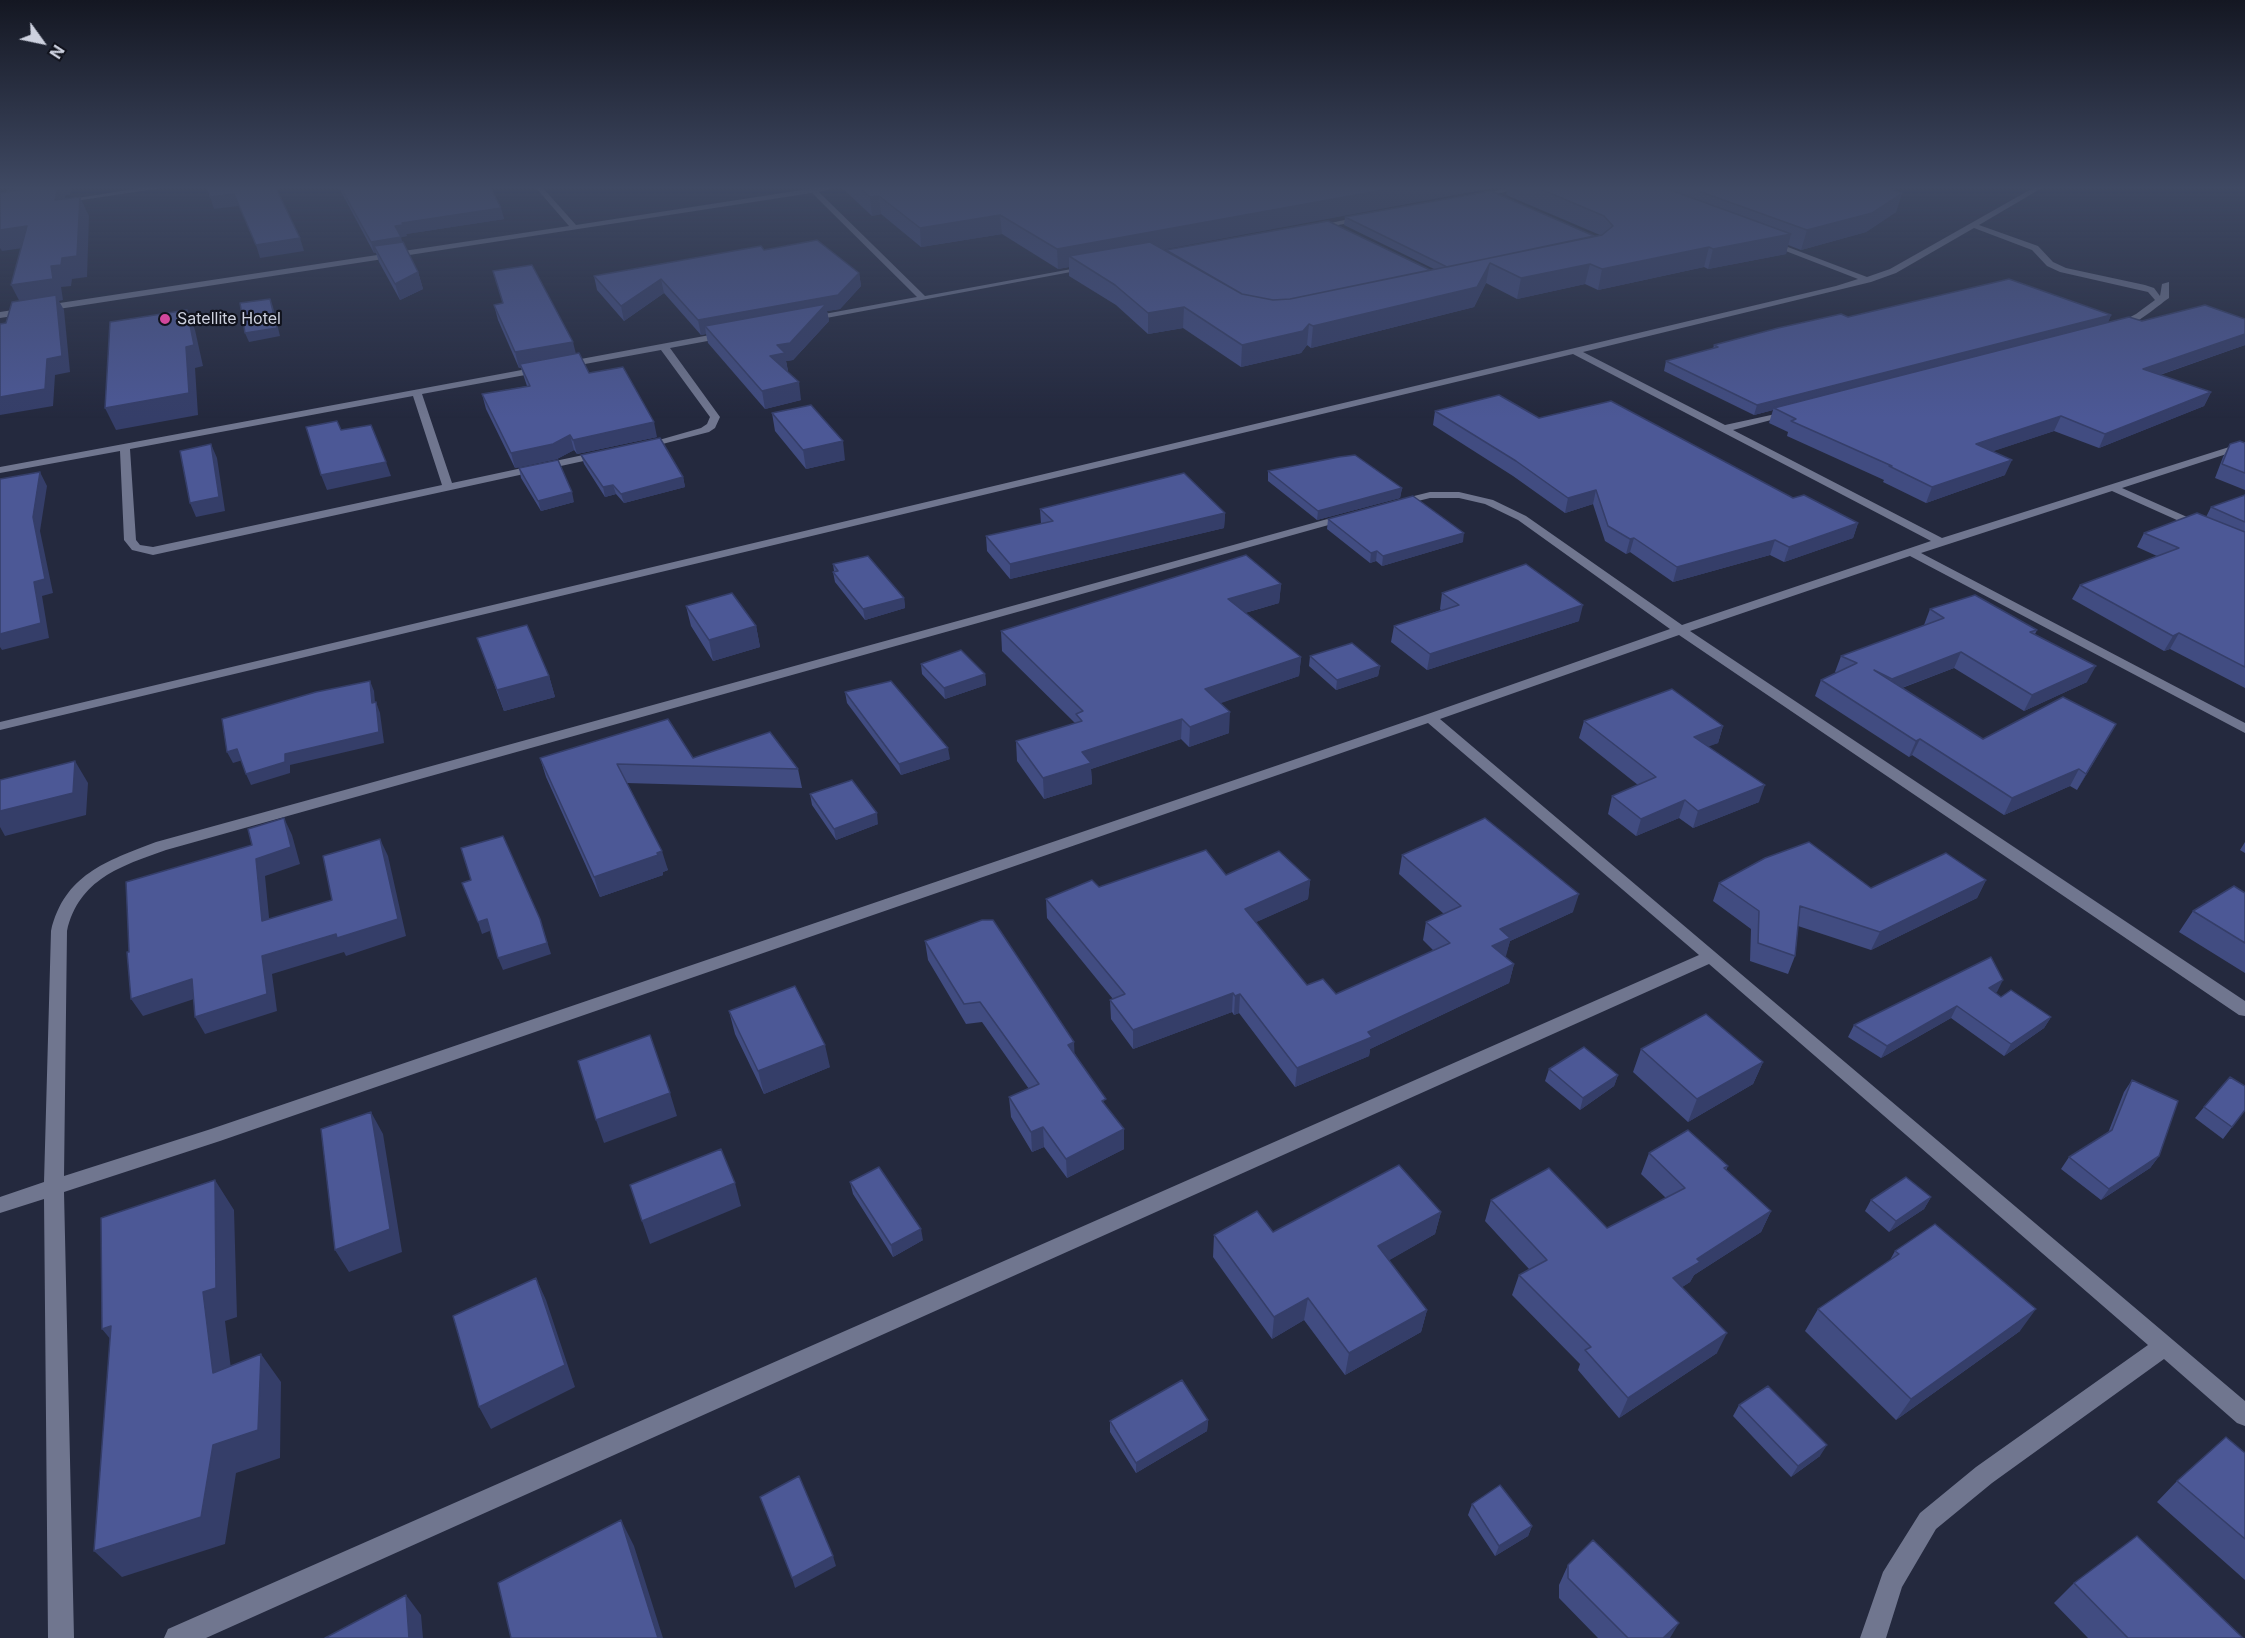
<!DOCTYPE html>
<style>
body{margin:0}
#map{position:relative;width:2245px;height:1638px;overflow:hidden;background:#24293e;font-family:Inter,sans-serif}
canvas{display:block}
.north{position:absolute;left:12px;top:12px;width:60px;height:60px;-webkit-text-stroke:4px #10121c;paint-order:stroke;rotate:123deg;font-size:16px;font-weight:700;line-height:24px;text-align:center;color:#cdd1df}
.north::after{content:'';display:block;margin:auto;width:21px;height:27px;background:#cdd1df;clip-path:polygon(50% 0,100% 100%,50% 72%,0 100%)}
</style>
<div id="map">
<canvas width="2245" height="1638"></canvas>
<div class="north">N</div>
</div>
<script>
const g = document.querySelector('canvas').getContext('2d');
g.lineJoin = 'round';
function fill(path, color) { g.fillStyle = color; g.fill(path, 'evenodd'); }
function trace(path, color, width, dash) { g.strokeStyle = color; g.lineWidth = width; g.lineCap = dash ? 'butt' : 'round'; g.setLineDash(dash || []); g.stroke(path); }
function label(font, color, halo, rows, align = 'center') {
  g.font = font + ' Inter,sans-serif'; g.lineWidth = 4.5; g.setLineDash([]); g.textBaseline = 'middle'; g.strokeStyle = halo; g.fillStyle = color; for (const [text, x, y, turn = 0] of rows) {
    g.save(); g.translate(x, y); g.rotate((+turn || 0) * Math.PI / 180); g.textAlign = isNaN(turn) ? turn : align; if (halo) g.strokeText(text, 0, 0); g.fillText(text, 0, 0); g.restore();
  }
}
const minor = new Path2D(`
 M140,188h22l-100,15 -4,-2z
 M536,188h7l33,37 238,-37h20l-15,4 106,104 163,-30 4,2 -287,54v-4l3,-1 109,-20 -105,-104 -812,125v-6l569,-86z
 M1507,188h16l-45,10 -4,-2z
 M2033,188h9l-63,37 59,21 15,16 13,6 79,17 9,3 6,8 2,-12 7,-2v16c-13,9 -38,32 -54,31v-4l21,-11 19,-14 -7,-8 -88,-20 -13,-6 -15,-16 -58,-22 -78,45 -25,9 -288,70 142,73 69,-15v4l-61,16 209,108 303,-96v6l-123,40 83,37v4h-8l-85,-38 -191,62 324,170v10l-335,-177 -220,75 555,370v15l-6,-1 -560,-380 -239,84 805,682v25l-8,-3 -73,-64 -172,124 -56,46 -34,58 -16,51h-26l23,-66 37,-59 56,-46 172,-122 -439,-381 -1503,674h-42l4,-9 1531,-674 -271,-232 -1208,418 -156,51 10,446h-26l-4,-439 -44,14v-16l44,-15 7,-251c13,-56 55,-70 105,-89l1186,-327 4,-1 6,3 -2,2 -1184,331c-45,16 -87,29 -99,81l-3,245 147,-47 1214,-414 245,-86 -152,-109 -33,-16 -26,-6h-29l-32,8 -6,-3 2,-2 36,-9h29l34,8 33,16 156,109 249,-84 -358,-187 -1573,376v-8l1836,-436 22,-7 -93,-36 7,-2 95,36 23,-8z
 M1363,216l4,2 -1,2 -50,9 -4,-2z
 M726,332l3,1v4l-59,11 50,69 -5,11 -6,4 -66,17 -5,-3 63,-18 6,-4 3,-7 -49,-67 -239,44 30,89 150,-32 5,3 -5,3 -449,98 -21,-5 -8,-10 -4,-89 -120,22v-6zM413,396l29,89 -289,62 -13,-2 -4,-5 -6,-91z`);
const wall = new Path2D(`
 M339,188h152l13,31 -98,15 1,2 -7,1 2,5 16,30 5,17 -23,11 -21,-38 -3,-9h-2z
 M842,188h650l-328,61 2,1 264,20 4,-1 -90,-44 1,-8 249,19 6,-1 -94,-40 1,-7h381l14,5 -6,19 -30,20 -65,18 -13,-5 -2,9 -78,15 -4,-2 -106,23 -13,-6 -68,15 -31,-16 -12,24 -163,41 -4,-3 -6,8 -60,14 -58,-39 -35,6 -32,-29 -47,-29v-9l-11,2 -56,-35 -81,13 -40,-33 -9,2z
 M764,250l95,23 2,13 -21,23 -13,2 2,10 -36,39 -7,1 2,10h-2l15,29 -36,9 -57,-66 -2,-9 -5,1 -37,-42 -40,28 -27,-31 -3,-14z
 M494,305l82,49 13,19 68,64 -80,17 -3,-4 -17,9 -42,9 -29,-59 -4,-15 45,-8 -6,-18h-2l-21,-48z
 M2111,315l-3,7 137,-3v26l-85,30 51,17 -7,14 -105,42 -45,-17 -61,20 12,24 -79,28 -43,-21 1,-2 -97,-44 1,-4 -19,-9 4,-13 -19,5 -90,-44 2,-10 47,-12 1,-4 134,-28z
 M1435,411l104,7 254,80 65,25 -5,15 -69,24 -14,-7 -97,27 -43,-30 -4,2 -21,-13 -12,-37 -28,9 -52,-37 -80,-51z
 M772,413l73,47 -39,9 -31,-38z
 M2245,443v47l-30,-12 8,-21 7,-13z
 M581,455l102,22 2,10 -61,16 -8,-9 -11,3 -21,-33z
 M519,468l55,34 -33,9 -20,-33z
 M1268,471l134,17 -2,10 -83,22 -49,-39z
 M2245,495v193l-75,-39 -6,2 -92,-52 8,-14 77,-29 -20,-9 7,-14 62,-16 5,-10z
 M1040,509l185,4 -1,15 -214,51 -23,-28 -1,-15 55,-12z
 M1328,519l135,23 -81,24 -6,-5 -6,2 -43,-34z
 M833,564l71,34 1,10 -40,12 -30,-38 -2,-10 1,-1z
 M1281,584l-2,19 -34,10 56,44 -2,19 -79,27 9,30 -40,14 -8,-8 -90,30 1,15 -48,15 -27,-38 -1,-20 59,-18 -73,-72 -1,-20z
 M1442,593l137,28 -152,49 -36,-28 3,-16 47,-16 -1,-1z
 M686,606l70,20 4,21 -47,14 -22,-35z
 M1930,609l107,21 -2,4 52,48 -63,29 -70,-43 -52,20 81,51 124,1 -30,50 -7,-4 -66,29 -92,-60 -3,2 -94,-61 6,-16 15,-7 -1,-1 6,-16 83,-31z
 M477,638l72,38 6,21 -51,14z
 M1310,656l70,10 -2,10 -42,14 -27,-24z
 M921,664l64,10 1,11 -41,14 -23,-25z
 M845,692l105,67 -49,16 -54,-72z
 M1584,721l139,5 -5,17 -10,3 51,56 -66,26 -14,-10 -43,18 -28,-22 4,-18 26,-11 -59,-47z
 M540,758h153l105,11 4,19 -176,-5 42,87 -5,2v3l-63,22 -54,-120z
 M810,794l68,30 -42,16 -24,-35z
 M2245,842v11l-5,-3z
 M1402,855l171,57 -63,29 -5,16 9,7 -5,19 -139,66 -1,7 -74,31 -56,-74 -5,2 -2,-3 -99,37 -22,-30 -1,-19 3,-1 -66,-81 -1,-19 53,-12 127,-12 84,5 -2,19 -52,23 51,63 29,9 98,-43 -11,-11 3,-18 18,-8 -45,-40z
 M1986,880l-9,18 -106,52 -73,-24 -3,30 -7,18 -38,-13 1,-32 -38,-28 6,-18 152,5z
 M2245,893v80l-66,-41 14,-21z
 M925,941l150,113 31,52 18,43 -57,29 -23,-31 -12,5 -21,-35 -2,-20 20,-8 -47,-67 -16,2 -38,-64z
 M1997,992l-2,1 6,4 50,20 -7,11 -40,28 -53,-38 -70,40 -33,-21 6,-12z
 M729,1011l101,56 -66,27 -29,-60z
 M1641,1049l122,13 -10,22 -65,38 -55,-50z
 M1549,1069l69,6 -4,11 -34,24 -35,-29z
 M2132,1080l27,76 -9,12 -49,32 -40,-31 8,-12 39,-24 16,-41z
 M2204,1107l41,3 -22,29 -28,-21z
 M1649,1153l79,13 -2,4 45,41 -10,21 -67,43 -4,7 -8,5 35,66 -98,65 -41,-48 2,-6 -68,-69 7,-20 10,-6 -44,-48 6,-21 116,28 59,-30 -25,-24z
 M850,1182l73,58 -30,17 -40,-63z
 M1931,1197l-7,12 -35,23 -24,-21 6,-11z
 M1441,1212l-6,22 -46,26 38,50 -6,22 -76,43 -41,-55 -32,19 -59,-82 1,-22 59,-3z
 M1895,1251l125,80 -124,89 -91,-89 13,-22 72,-49z
 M1739,1405l81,51 -29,21 -58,-61z
 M1208,1420l-1,11 -71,42 -26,-41v-11z
 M2245,1453v127l-88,-78 20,-21z
 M1472,1504l60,22 -4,10 -33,20 -27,-41z
 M1568,1565l102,73h-72l-39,-40v-13z
 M2074,1583l169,55h-155l-34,-35z`);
const shadedWall = new Path2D(`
 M14,188h58l-2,7 -5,1 3,8 -56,-1 -6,-13z
 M1394,188h98l-410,77 -13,-9v11l-11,2 -1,-20z
 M1902,193l-6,19 -30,20 -65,18 6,-20z
 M234,194l5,12 -25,3 -4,-12z
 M879,196l2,18 -9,2 -2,-19z
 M80,197l9,19 -2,61 -15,2 -1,7 -10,1 2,13 -4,1 5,9 6,62 -15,3 -2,31 -53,9v-18l22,-91 -11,-21 51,-27z
 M501,208l3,11 -98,15 1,2 -8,1 -4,-11 7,-3z
 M1000,215l2,19 -81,13 -1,-19z
 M27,226l10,20 -35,5 -2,-3v-18z
 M1791,234l-5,20 -78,15 5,-20z
 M401,237l3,12 -30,-3 2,7h-2l-3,-11z
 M300,238l4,13 -44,7 -4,-13z
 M1709,247l-5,20 -106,23 4,-21z
 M1490,263l-4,20 -12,24 -163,41 2,-22z
 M1590,264l-5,20 -68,15 4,-21z
 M418,272l5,17 -23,11 -5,-16z
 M859,273l2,13 -21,23 -13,2 2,10 -36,39 -7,1 2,10 -15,3 -68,-48 1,8 -5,1 -3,-15z
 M661,279l3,14 -40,28 -3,-15z
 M270,299l3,8 7,29 -31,6 -4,-9z
 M1184,307l-1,21 -35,6v-21z
 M187,310l8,20 8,36 -8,2 3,47 -82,15 -11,-22 81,-61z
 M2111,315l-4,10 -333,83 -1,2 -19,5 3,-10z
 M1309,324l-2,21 -6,8 -60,14 1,-22z
 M2245,334v11l-109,38 7,-14z
 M573,342l4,16 -57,6 1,4h-2l-4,-16z
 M799,382l2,18 -36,9 -3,-18z
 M2211,392l-7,14 -105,42 6,-14z
 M2061,416l-7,15 -84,28 6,-15z
 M654,422l3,15 -80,17 -4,-14z
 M570,435l4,15 -17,9 -42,9 -4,-15z
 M843,441l2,19 -39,9 -3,-19z
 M211,444l6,14 8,53 -29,6 -6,-14z
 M2012,460l-7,15 -79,28 6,-16z
 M386,462l5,14 -64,14 -6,-15z
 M40,472l7,14 -7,45 13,62 -11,3 7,42 -47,12 -2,-3v-13l34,-52 -1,-65z
 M683,477l2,10 -61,16 -3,-9z
 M613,485l3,9 -11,3 -2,-10z
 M1402,488l-2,10 -83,22 1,-9z
 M1596,490l-3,14 -28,9 3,-15z
 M572,492l2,10 -33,9 -3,-10z
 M1225,513l-1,15 -214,51v-15z
 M1858,523l-5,15 -69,24 5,-15z
 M1464,533l-1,9 -81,24 1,-10z
 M1634,538l-4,14 -4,2 4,-15z
 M1775,540l-5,15 -97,27 4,-15z
 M1377,551l-1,10 -6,2 1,-10z
 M1281,584l-2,19 -52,15 1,-19z
 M904,598l1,10 -40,12 -2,-11z
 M1583,605l-4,16 -152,49 3,-16z
 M756,626l4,21 -47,14 -4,-21z
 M2179,633l-9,16 -6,2 9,-15z
 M1961,652l-7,16 -69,26 7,-15z
 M1301,657l-2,19 -95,33 1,-20z
 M1380,666l-2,10 -42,14 1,-10z
 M2096,666l-9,16 -63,29 8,-16z
 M985,674l1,11 -41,14 -1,-11z
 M549,676l6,21 -51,14 -7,-21z
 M370,681l4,10 2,23 -4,-11z
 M376,702l4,11 4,30 -94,22v8l-39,12 -5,-11 39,-20z
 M1230,712l-1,21 -40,14 1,-20z
 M1182,719l-1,20 -90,30 1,15 -48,15 -1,-21 39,-26z
 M2116,724l-9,16 -30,50 9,-16z
 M1723,726l-5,17 -29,11 5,-17z
 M1920,739l-8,16 -3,2 7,-16z
 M948,748l2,11 -49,16 -2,-11z
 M237,749l6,11 -10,3 -6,-11z
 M75,761l13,22 -2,32 -81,21 -5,-9v-16z
 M2079,769l-9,17 -66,29 8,-17z
 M1765,785l-6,17 -66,26 5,-17z
 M1685,800l-6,18 -43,18 5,-17z
 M877,813l1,11 -42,16 -2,-11z
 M284,818l8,17 8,29 -35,12 6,62 -9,-17 -6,-62z
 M380,839l8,17 18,80 -60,20 -2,-4 -72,22 5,37 -72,23 -10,-17 67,-61 74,-22z
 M662,851l6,19 -5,2v3l-63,22 -6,-20z
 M1310,880l-2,19 -65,29 2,-19z
 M1986,880l-9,18 -106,52 9,-18z
 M1579,894l-6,18 -63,29 -4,15 -18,9 4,-19 8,-17z
 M487,919l5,11 -10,4 -4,-12z
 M540,919l11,35 -48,16 -5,-12z
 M1514,964l-5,19 -139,66 -1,7 -74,31 2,-19 71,-36z
 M192,979l11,17 -60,20 -12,-17z
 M2003,980l-6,12 -15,8 7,-12z
 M1233,993l-1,19 -99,37v-19z
 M1240,994l-1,19 -5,2 1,-19z
 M1957,1006l-6,12 -70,40 6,-12z
 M2051,1017l-7,11 -40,28 7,-12z
 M1074,1042l1,20 -7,-17z
 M825,1045l5,22 -66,27 -6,-23z
 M1763,1062l-10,22 -65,38 9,-23z
 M1618,1075l-4,11 -34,24 3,-12z
 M670,1093l7,23 -73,27 -8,-23z
 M371,1112l12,22 19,118 -53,20 -14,-22z
 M1043,1127l1,20 -12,5 -1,-20z
 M1124,1129v20l-57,29 -1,-19z
 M2159,1156l-9,12 -49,32 8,-11z
 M215,1180l19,30 3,107 -12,4 10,80 -22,-28 -10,-81z
 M735,1183l6,23 -91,38 -8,-23z
 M1931,1197l-7,12 -35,23 7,-11z
 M1771,1211l-10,21 -67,43 -4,7 -26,17 9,-21 24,-19z
 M1441,1212l-6,22 -61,35 4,-23z
 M921,1229l2,11 -30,17 -2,-12z
 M536,1278l10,22 29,87 -84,42 -12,-22z
 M1308,1298l-4,22 -32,19 2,-22z
 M2036,1309l-16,22 -124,89 15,-21z
 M1427,1310l-6,22 -76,43 4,-22z
 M111,1326l15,32 -24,-29z
 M1727,1333l-10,20 -98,65 9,-20z
 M261,1354l20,28 -1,76 -44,15 -11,71 -103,33 -28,-26 119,-106z
 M1208,1420l-1,11 -71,42v-10z
 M1827,1445l-7,11 -29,21 7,-11z
 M621,1520l13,26 29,92h-5z
 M1532,1526l-4,10 -33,20 4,-10z
 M833,1556l3,10 -41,22 -3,-10z
 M406,1595l15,20 2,23h-14z
 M1679,1623l-9,15h-7z`);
const building = new Path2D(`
 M31,188h27l-3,12 25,-3 -3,59 -15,2 -1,7 -10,1 2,13 -42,6 16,-59 -27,4v-37z
 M208,188h68l24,50 -44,7 -22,-51 -24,3z
 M341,188h150l10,20 -99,15 1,2 -8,1 6,11 -30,5z
 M860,188h534l-337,61 -57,-34 -80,13 -41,-32 -9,1z
 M1538,188h127l126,46 -78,15 -4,-2 -107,22 -12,-5 -69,14 -31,-15 -13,24 -164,39 -4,-2 -6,7 -61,14 -58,-38 -36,6 -33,-28 -46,-29 81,-14 92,52 31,6 17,-1 312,-64 11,-9 -9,-10z
 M1690,188h198l14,5 -30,20 -65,17z
 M1491,191l103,45 -147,31 -102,-50z
 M1328,221l102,49 -140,29 -17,1 -31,-6 -76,-44z
 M817,240l42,33 -21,22 -140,25 -37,-41 -40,27 -27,-30 167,-30 3,4z
 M403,242l15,30 -23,12 -21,-38z
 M532,265l41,77 -58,10 -21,-47 9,-2 -10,-32z
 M2009,279l102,36 -354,90 -91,-44 52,-14 -4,-2 64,-17 63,-14 7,3z
 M56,295l6,61 -15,3 -2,30 -45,8v-73l6,-1 6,-21z
 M270,299l7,29 -32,5 -5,-30z
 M826,304l-36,39 -13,2 8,8 -15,3 29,26 -37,9 -57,-65z
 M2205,305l40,14v15l-102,35 68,23 -106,42 -44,-18 -85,28 36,16 -80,27 -43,-21h3l-101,-45 5,-2 -22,-11 355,-91 13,4z
 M187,310l7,35 -8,2 3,46 -84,15 5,-86z
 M579,353l10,20 34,-6 31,55 -81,18 -3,-5 -17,9 -42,9 -29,-59 48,-8 -10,-22z
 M1499,395l40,23 72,-17 182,97 11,-3 54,28 -69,24 -14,-7 -98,27 -43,-29 -4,1 -22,-13 -12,-36 -28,8 -52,-37 -81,-50z
 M811,405l32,36 -40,9 -31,-37z
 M337,421l4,9 30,-5 15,37 -65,13 -15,-48z
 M660,438l23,39 -62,17 -8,-9 -10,2 -22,-32z
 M2240,441l5,2v30l-23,-9 8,-20z
 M211,444l8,53 -29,6 -10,-52z
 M1355,455l47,33 -84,23 -50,-40 71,-14z
 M558,460l14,32 -34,9 -19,-33z
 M40,472l-7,45 12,62 -11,3 7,41 -41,11v-155z
 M1184,473l41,40 -215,51 -24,-28 67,-15 -13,-12z
 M2245,495v27l-34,-15z
 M1413,496l51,37 -81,23 -6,-5 -6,2 -43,-34z
 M2197,513l48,19v135l-66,-34 -6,3 -93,-51 99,-37 -35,-15z
 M1246,555l35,29 -53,15 73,58 -96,32 25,23 -40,15 -8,-8 -100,33 9,11 -48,15 -27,-37 66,-20 -6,-7 7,-3 -82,-80z
 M868,556l36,42 -41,11 -30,-37 5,-1 -5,-7z
 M1526,564l57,41 -153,49 -36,-28 65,-21 -17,-12z
 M732,593l24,33 -47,14 -23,-34z
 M1975,595l62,35 -7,2 66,34 -64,29 -71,-43 -69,27 -18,-9 109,69 80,-42 53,27 -30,50 -7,-5 -67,29 -92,-59 -4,2 -95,-61 36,-17 -16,-7 103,-38 -14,-9z
 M527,625l22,51 -52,14 -20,-52z
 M1352,643l28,23 -43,14 -27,-24z
 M961,650l24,24 -41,14 -23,-24z
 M370,681l2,22 4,-1 3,30 -94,22v8l-39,12 -9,-25 -10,3 -5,-33 94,-27z
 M891,681l57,67 -49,16 -54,-72z
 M1672,689l51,37 -29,11 71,48 -67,26 -13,-11 -44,19 -29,-23 44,-19 -72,-56z
 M668,719l25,39 77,-26 28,37 -181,-5 45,87 -5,2 1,2 -64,22 -54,-119z
 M75,761l-2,32 -73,18v-31z
 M852,780l25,33 -43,16 -24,-35z
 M284,818l7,29 -35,12 6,62 70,-21 -9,-44 57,-17 18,80 -61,19 -1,-4 -74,22 5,38 -72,23 -3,-38 -61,20 -4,-47h2l-3,-70 126,-37 -4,-16z
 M1485,818l94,76 -79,35 10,9 -18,8 22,18 -146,68 4,5 -75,31 -57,-74 -5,2 -2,-3 -100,37 -23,-30 15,-6 -79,-95 46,-19 7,7 107,-37 20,25 53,-24 31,29 -65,29 62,76 16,-6 13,15 114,-51 -24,-21 35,-16 -59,-51z
 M503,836l37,83 7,24 -49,15 -11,-39 -9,3 -16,-39 9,-3 -10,-32z
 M1809,842l62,46 75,-35 40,27 -106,52 -80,-26 -5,50 -37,-13 1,-32 -40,-28 46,-25z
 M2234,886l11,7v50l-52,-32z
 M982,920h11l81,122 -6,3 38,54 -4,2 22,28 -58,30 -23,-32 -12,5 -22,-35 30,-13 -59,-82 -16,2 -39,-63z
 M1991,957l12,23 -14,8 12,9 10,-7 40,27 -40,27 -54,-38 -70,40 -33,-21z
 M795,986l30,59 -67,26 -29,-60z
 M1706,1014l57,48 -66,37 -56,-50z
 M650,1035l20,58 -74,27 -18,-59z
 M1584,1047l34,28 -35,23 -34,-29z
 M2230,1077l15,9v24l-13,17 -28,-20z
 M2132,1080l46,21 -19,55 -50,33 -40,-32 43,-27z
 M371,1112l19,117 -55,21 -14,-121z
 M1688,1130l40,36 -4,2 47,43 -74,48 3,3 -27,16 54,55 -99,65 -43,-48 6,-3 -72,-72 28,-15 -56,-60 58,-32 58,60 78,-40 -36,-35z
 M721,1149l14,34 -93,38 -12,-36z
 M1399,1165l42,47 -63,34 49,64 -78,43 -41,-55 -34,19 -60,-82 43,-24 16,21z
 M879,1167l42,62 -30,16 -41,-63z
 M1906,1177l25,20 -35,24 -25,-21z
 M215,1180l1,108 -13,4 10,81 48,-19 -3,76 -45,15 -12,72 -107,34 17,-225 -9,3 -1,-111z
 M1935,1224l101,85 -125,90 -93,-90 81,-55 -4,-3z
 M536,1278l29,87 -86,42 -26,-91z
 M1182,1380l26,40 -72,43 -26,-42z
 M1768,1386l59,59 -29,21 -59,-61z
 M2226,1437l19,16v86l-68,-58z
 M799,1476l34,80 -41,22 -32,-81z
 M1500,1485l32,41 -33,20 -27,-42z
 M621,1520l37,118h-147l-13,-55z
 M2137,1536l106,102h-115l-54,-55z
 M1593,1540l86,83 -16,15h-35l-60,-60v-13z
 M406,1595l3,43h-84z`);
const markers = [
 [165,319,6,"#d1479c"]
];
const farPoinames = [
 ["Satellite Hotel",177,319]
];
fill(minor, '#70768f');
fill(wall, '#414c81');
fill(shadedWall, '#353e69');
fill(building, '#4c5896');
trace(building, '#353e69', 1.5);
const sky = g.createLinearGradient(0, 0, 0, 418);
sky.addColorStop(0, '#141722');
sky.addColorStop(0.45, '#3f4963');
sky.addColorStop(1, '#3f496300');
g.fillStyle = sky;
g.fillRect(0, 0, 2245, 418);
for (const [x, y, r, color] of markers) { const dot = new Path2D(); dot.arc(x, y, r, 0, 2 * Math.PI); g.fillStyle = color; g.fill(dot); trace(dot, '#10121c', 2); }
label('16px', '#cdd1df', '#10121c', farPoinames, 'left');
</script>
